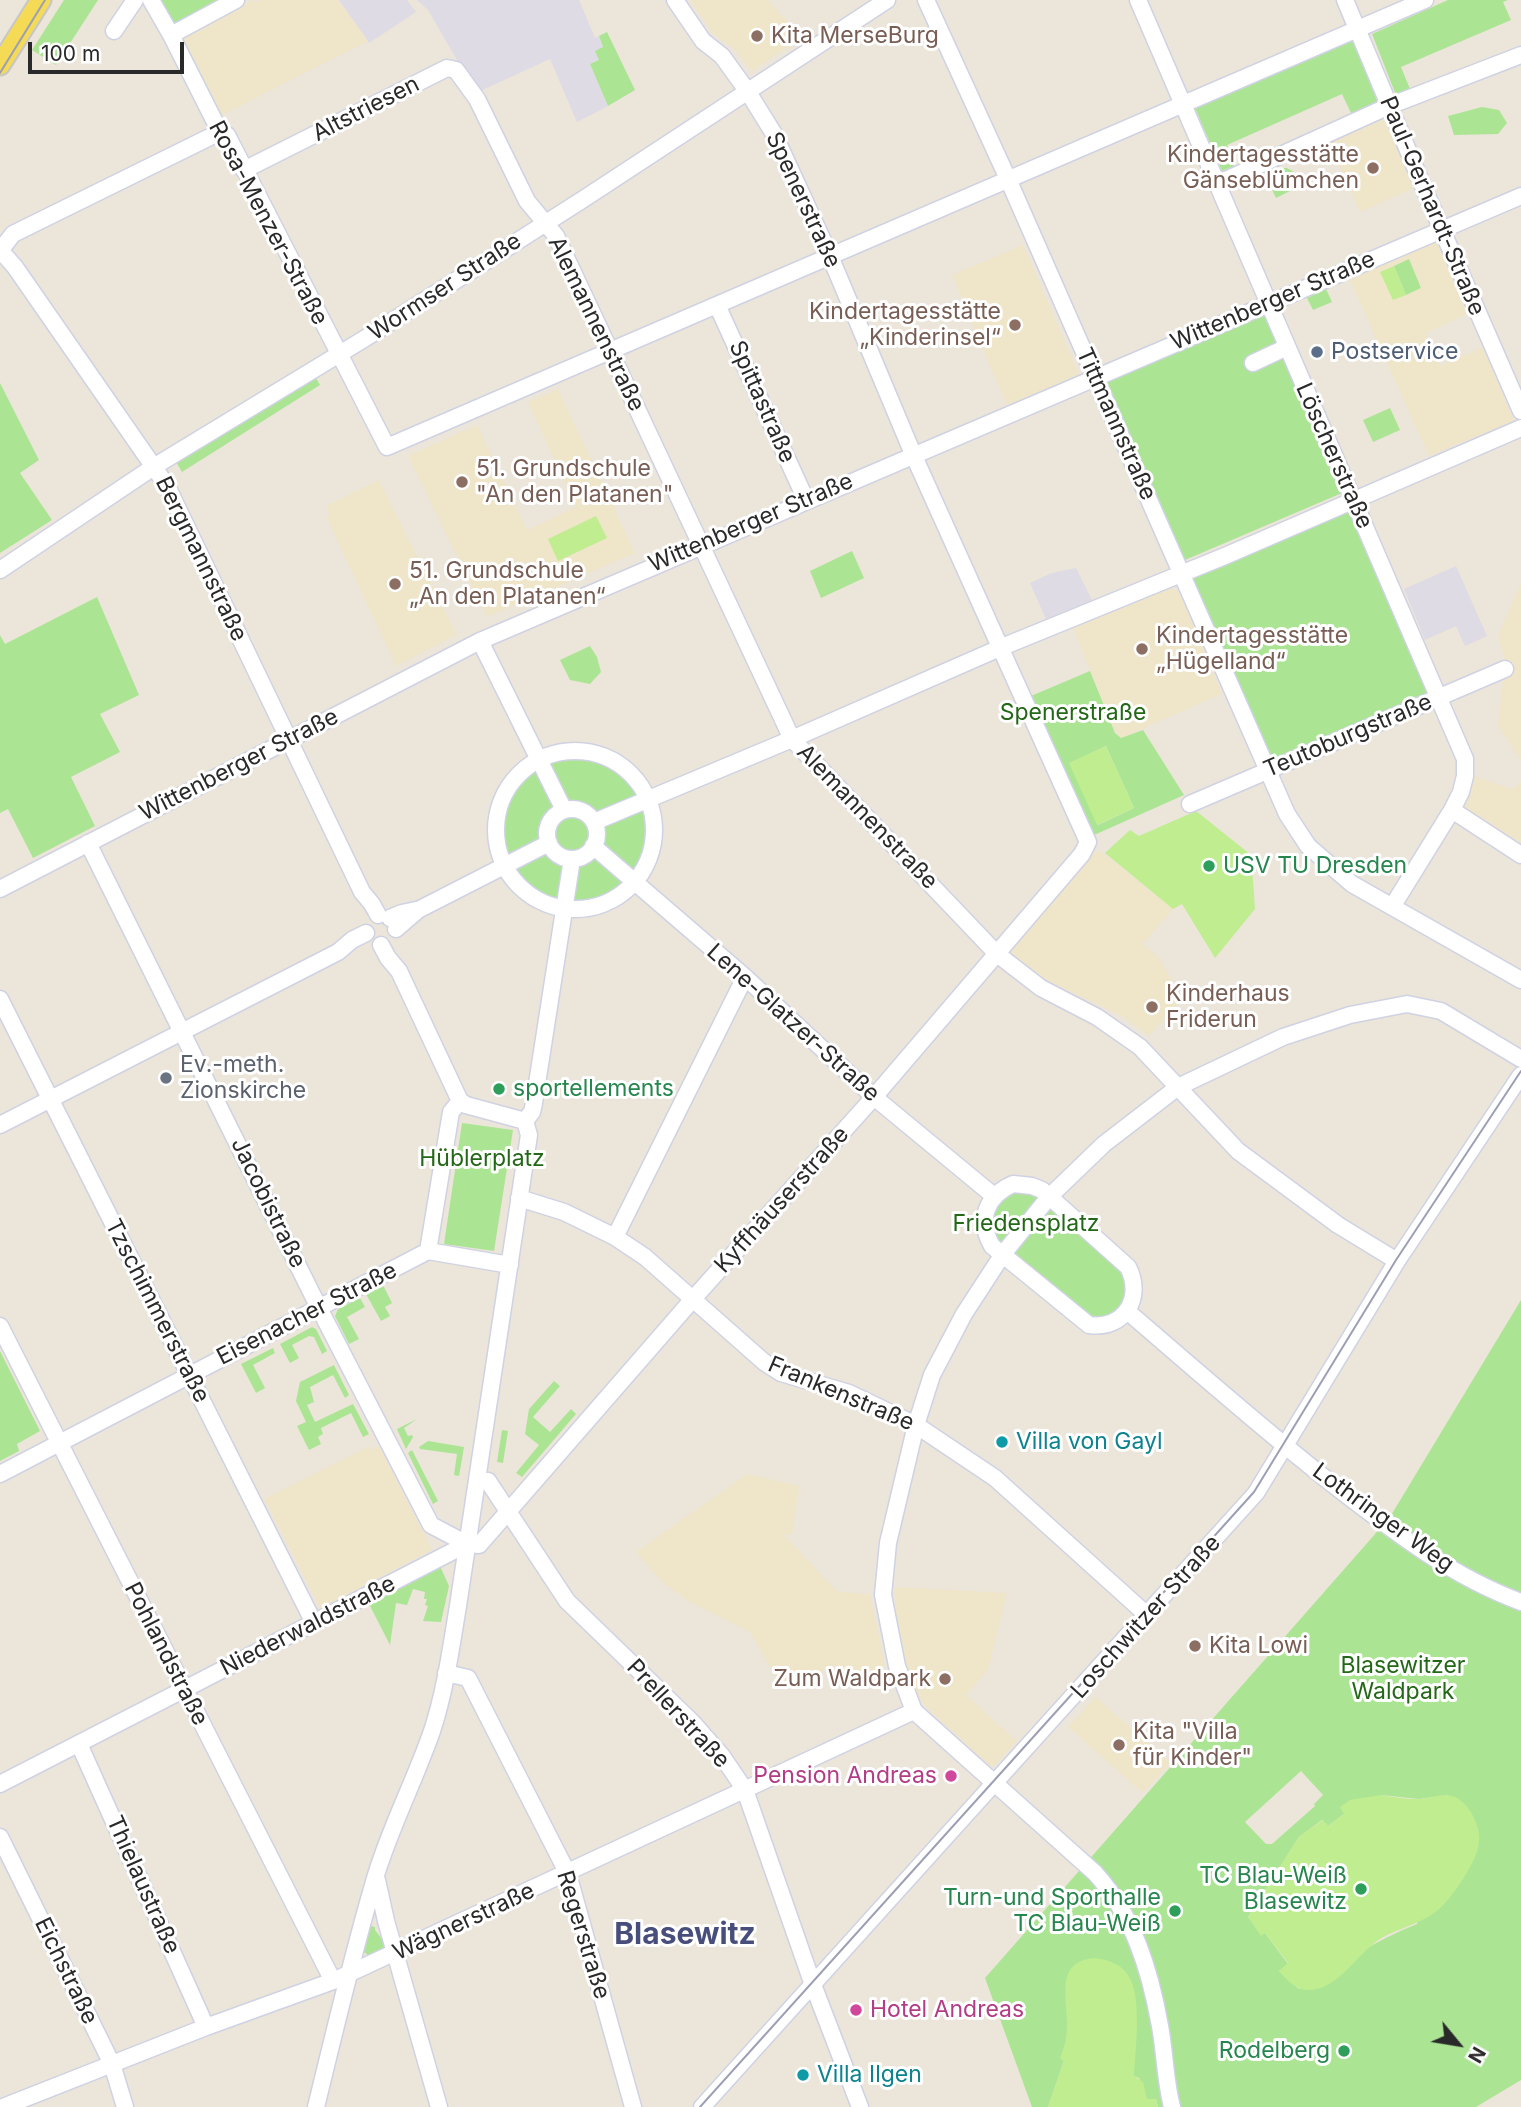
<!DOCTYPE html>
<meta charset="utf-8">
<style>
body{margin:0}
#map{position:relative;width:1521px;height:2107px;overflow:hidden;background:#ece5da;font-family:Inter,sans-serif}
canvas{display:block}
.north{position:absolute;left:1423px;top:2009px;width:70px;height:70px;-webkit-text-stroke:5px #fff;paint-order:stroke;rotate:120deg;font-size:19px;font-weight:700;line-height:28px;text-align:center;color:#292929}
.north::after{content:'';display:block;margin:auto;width:24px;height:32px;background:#292929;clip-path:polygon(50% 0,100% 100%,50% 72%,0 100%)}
.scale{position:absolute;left:28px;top:42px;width:156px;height:32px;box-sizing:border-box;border:4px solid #292929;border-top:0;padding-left:9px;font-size:21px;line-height:24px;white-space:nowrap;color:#292929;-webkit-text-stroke:5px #fff;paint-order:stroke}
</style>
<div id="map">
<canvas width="1521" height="2107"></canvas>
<div class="north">N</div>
<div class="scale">100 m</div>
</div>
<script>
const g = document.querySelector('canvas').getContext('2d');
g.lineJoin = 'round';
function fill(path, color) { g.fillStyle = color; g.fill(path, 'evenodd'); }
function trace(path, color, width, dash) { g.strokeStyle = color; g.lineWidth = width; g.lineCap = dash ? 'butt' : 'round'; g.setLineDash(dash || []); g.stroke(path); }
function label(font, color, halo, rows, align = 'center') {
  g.font = font + ' Inter,sans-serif'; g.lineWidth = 6; g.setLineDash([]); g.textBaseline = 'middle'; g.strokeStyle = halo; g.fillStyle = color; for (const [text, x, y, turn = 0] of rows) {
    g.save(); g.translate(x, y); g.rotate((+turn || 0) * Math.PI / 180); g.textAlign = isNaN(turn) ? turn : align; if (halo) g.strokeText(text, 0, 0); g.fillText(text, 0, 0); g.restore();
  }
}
const industrial = new Path2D(`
 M339,0h68l9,12 -47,31z
 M417,0h162l16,38 4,-2 4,12 -4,12 -9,4 18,42 -31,16 -27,-63 -74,34 -48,-83z
 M1456,566l31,70 -22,10 -9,-20 -31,14 -21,-51z
 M1076,568l16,32 -46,19 -16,-36 22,-10z`);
const education = new Path2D(`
 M253,0l3,3 5,-3h77l30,41 -148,75 -39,-75v-5z
 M690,0h78l22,24 9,16 -47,31 -18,-22 -22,-16z
 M1381,113l34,75 -55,24 -33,-75z
 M1438,241l31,72 -43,20 15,33 42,-19 31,74 -85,35 -80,-178z
 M1023,245l56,130 -72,31 -55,-131z
 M558,389l77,164 -148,64 -79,-161 69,-31 50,105 49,-23 -48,-105z
 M379,480l78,155 -61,31 -69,-148 3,-5 -4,-7z
 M1521,583v178l-23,-35 7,-64 -7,-26z
 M1171,588l9,5 42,101 -101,44 -6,-6 -42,-104z
 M1474,776l38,13 9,-7v61l-57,-36z
 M1093,850l11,4 69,55 -30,35 14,11 25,43 -33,38 -27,-20 -76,-36 -36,-28 81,-96z
 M369,1446l3,4 7,-4 52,102 -1,3 -110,57 -56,-109z
 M747,1474l52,12 -7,49 -9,-1 55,58 32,2 15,73 -42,14 -7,-16 -55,21 -31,-54 -59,-29 -31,-23 -24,-28z
 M894,1587l113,6 -19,77 -22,25 51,46 -22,24h-6l-65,-60 -10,-17 -16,-51z
 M1096,1697l74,66 -27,30 -75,-66z`);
const green = new Path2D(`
 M64,0h34l-42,65 -24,-15z
 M160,0h64l-43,24 -9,-3z
 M1448,0h60l-5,2 8,18 -110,47 9,22 -14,6 -24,-61z
 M607,32l28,58 -27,16 -18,-42 9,-4 -4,-9 8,-4 -4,-11z
 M1353,41l26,64 -27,10 -10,-21 -115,51 7,21 -12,5 -27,-63z
 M1482,107l17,3 8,13 -9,11 -44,1 -6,-19z
 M1281,168h6l7,4 -4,19 -14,7 -9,-19 3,-4z
 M1409,259l12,29 -15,7 -12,-29z
 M1326,289l6,13 -19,8 -6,-12z
 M1265,315l77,178 -157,67 -78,-179z
 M313,373l7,12 -138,87 -7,-12z
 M0,383l39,77 -19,13 32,47 -52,33z
 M1390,408l10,22 -27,12 -10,-22z
 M1349,510l79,183 -154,65 -3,-2 -78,-177 2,-4z
 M852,551l12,27 -43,20 -11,-27z
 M97,597l42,98 -39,19 20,38 -49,25 24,49 -62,32 -25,-49 -8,4v-178l5,9z
 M590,646l7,11 4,15 -11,12 -20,-4 -10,-20z
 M1090,671l25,62 6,5 22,-8 41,65 -92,41 -61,-140zM1106,746l28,62 -36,17 -28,-62z
 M500 830a76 76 0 1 1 152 0a76 76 0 1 1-152 0Z
 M462,1123l51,7 -19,121 -50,-7z
 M1015,1189l22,4 87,77 3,29c-13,16 -19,22 -41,17l-89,-76 -7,-18 9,-22z
 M383,1285l9,18 -7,4 5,9 -9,5 -15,-27z
 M360,1298l5,9 -18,10 12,22 -10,5 -14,-28 3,-7z
 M1521,1300v780l-45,27h-318l-2,-8 -9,1 -8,-22 -6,-2 3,-67 -69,13v18l-6,18 3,3 -16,46h-16l-47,-129 405,-461zM1301,1771l22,24 -9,9 1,2 -43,38h-6l-21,-22zM1381,1795l38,4 29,-4 -31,129c-42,16 -79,42 -118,65l-20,-18 9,-7 -23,-31 -17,-16 51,-80 23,-17 6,6 16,-12z
 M312,1327l4,2 11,22 -5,3 -8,-17 -5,-1 -17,9 7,13 -9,5 -10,-19z
 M273,1348l2,5 -22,12 12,23 -9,5 -15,-29z
 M0,1351l40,80 -23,13 2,7 -19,10z
 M334,1365l15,30 -4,3 -12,-23 -23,12 4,15 -7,3 8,17 38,-18 16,30 -6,3 -12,-24 -30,15 2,6 -5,3 3,7 -12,6 -12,-24 9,-4 -10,-21 4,-19z
 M554,1381l6,5 -27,31 17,15 21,-23 5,5 -54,63 -6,-4 23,-28 -14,-11 4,-25z
 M417,1419l-13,9 4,8 4,-1 1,2 -7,12 -9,-20z
 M502,1430l6,1 -5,32 -6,-1z
 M428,1441l36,6 -5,29 -5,-1 3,-21 -37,-5 -1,-2z
 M412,1450l26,51 -5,3 -25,-51z
 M440,1566l9,20 -8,36 -18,-1 5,-15 -3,-1 2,-6h-3l1,-7 -12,-3 -6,16 -11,-2 -6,42 -21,-41z
 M371,1926l4,1v3l7,9h4l1,8 -18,9 -5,-4z`);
const pitch = new Path2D(`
 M1394,266l12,29 -13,5 -13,-28z
 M596,516l11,22 -49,23 -10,-22z
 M1106,746l28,62 -37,17 -28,-62z
 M1196,811l55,44 4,54 -40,49 -33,-54 -9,5 -68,-56 25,-23 9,6z
 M1381,1795c12,2 25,4 37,4 12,0 25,-7 37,-2 8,4 14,11 18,19 4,9 7,16 6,26 -1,18 -26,55 -40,67 -18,16 -43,19 -62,32 -21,15 -39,48 -68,49 -12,1 -23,-11 -30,-19l9,-8 -23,-30 -4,3 -13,-19 51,-80 24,-17 5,6 16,-12 -4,-7 10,-7z
 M1095,1958c11,2 22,4 30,13 19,20 10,78 9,105l9,6 4,17h9l2,8h-110l16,-46 -4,-3c6,-13 7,-24 7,-38 -1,-28 -10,-59 28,-62z`);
const minor = new Path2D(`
 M151,0l20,35 49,97 7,3 160,312 1038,-447
 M926,0l82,179 279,635 21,32 44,38 169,96
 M1138,0l327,759v17l-4,16 -9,18 -60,97
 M1345,0l80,191 96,220
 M114,31l21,-31
 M171,35l65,-35
 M244,170l203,-102 9,2 21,29 50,102 29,35 236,503 205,215 44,34 56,29 43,30 98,104 100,74 59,36
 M1217,184l172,-78 132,-51
 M0,250l15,17 152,219 195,406 10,12 6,11
 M0,251l13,-17 207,-102
 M717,305l89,195
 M1253,363l34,-16
 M0,570l155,-104 209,-127 218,-139 305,-200
 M480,641l84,169
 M496 830a79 79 0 1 1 158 0a79 79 0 1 1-158 0Z
 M1190,804l315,-135
 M547 834a25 25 0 1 1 50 0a25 25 0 1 1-50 0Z
 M1452,810l69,45
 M594,822l198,-83 210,-92 223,-91 296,-128
 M88,843l231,465 112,217 36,19 12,1 214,-246 181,-202 208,-243 6,-12 -175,-388 -83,-198 -56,-122 -26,-42 -26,-36 -19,-15 -28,-41
 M593,846l152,131 129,120 120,99
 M0,889l480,-248 1041,-445
 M390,918l12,-5 14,-3
 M396,929l22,-19 131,-67
 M381,945l7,13 11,13 61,130
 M0,999l314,624
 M460,1101l-9,11 -23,139 82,14
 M460,1101l6,4 59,16
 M525,1121l7,-9 2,-9 38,-244
 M0,1125l338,-173 14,-12 14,-7
 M1013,1184l19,2 10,4 86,77c16,31 -4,63 -39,58l-97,-79c-15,-26 -6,-50 21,-62z
 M519,1198l45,14 51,25 30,20 119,105 17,11 68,20 67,32 79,53 152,137
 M615,1237l130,-260
 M1127,1311c70,60 140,122 213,179 57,44 113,87 181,112
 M0,1326l333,655
 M0,1474l428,-223
 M477,1480l11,1 79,120 126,122 29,33 23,34 67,192 48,125
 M446,1673l22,5 100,196 65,233
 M79,1744l127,283
 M0,1784l467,-240
 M0,1837l112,227 13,43
 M377,1880l9,41 53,186
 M3,2107l203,-80 127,-46 581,-270
 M316,2107c19,-77 37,-155 60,-232 15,-49 39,-95 56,-144 13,-39 19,-83 26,-125l71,-471 -4,-14
 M702,2107l554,-614 141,-232 124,-186
 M1172,2107c-7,-27 -7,-54 -12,-81 -10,-56 -27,-111 -65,-153l-181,-162 -17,-45 -14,-71 5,-52 28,-118 16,-50 32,-61 39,-60 46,-57 55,-53 74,-57 105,-50 67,-22 57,-11 34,7 80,48`);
const major = new Path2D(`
 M0,65l41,-65`);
const tram = new Path2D(`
 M0,73l45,-73
 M700,2107l554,-615 142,-232 125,-189`);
const markers = [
 [757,36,7,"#8d6e63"],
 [1373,168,7,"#8d6e63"],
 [1015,325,7,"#8d6e63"],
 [1317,352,7,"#5c6f8a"],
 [462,482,7,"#8d6e63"],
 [395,584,7,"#8d6e63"],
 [1142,649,7,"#8d6e63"],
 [1209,866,7,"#2e9e5b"],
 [1152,1007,7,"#8d6e63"],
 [166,1078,7,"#6b7280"],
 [499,1089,7,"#2e9e5b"],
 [1002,1442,7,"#0f9aa8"],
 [1195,1646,7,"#8d6e63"],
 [945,1679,7,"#8d6e63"],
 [1119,1745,7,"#8d6e63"],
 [951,1776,7,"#d1479c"],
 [1361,1889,7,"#2e9e5b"],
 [1175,1911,7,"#2e9e5b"],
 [856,2010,7,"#d1479c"],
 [1344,2051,7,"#2e9e5b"],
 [803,2075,7,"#0f9aa8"]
];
const educationNames = [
 ["Kita MerseBurg",771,36],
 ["Kindertagesstätte",1359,155,"right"],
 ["Gänseblümchen",1359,181,"right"],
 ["Kindertagesstätte",1001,312,"right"],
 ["„Kinderinsel“",1001,338,"right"],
 ["51. Grundschule",476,469],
 ["\"An den Platanen\"",476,495],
 ["51. Grundschule",409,571],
 ["„An den Platanen“",409,597],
 ["Kindertagesstätte",1156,636],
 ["„Hügelland“",1156,662],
 ["Kinderhaus",1166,994],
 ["Friderun",1166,1020],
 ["Kita Lowi",1209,1646],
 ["Zum Waldpark",931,1679,"right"],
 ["Kita \"Villa",1133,1732],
 ["für Kinder\"",1133,1758]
];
const streetNames = [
 ["Altstriesen",366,109,-27],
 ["Spenerstraße",803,200,65],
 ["Paul-Gerhardt-Straße",1432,206,67],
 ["Rosa-Menzer-Straße",268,223,62],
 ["Wormser Straße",445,287,-33],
 ["Wittenberger Straße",1273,301,-23],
 ["Alemannenstraße",596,324,64],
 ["Spittastraße",762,402,66],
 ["Tittmannstraße",1116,424,66],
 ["Löscherstraße",1334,456,66],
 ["Wittenberger Straße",751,523,-23],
 ["Bergmannstraße",201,559,64],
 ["Teutoburgstraße",1348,736,-23],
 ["Wittenberger Straße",239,765,-27],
 ["Alemannenstraße",867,817,46],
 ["Lene-Glatzer-Straße",793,1023,42],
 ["Kyffhäuserstraße",782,1200,-48],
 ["Jacobistraße",268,1203,64],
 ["Tzschimmerstraße",157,1311,63],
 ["Eisenacher Straße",307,1314,-27],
 ["Frankenstraße",841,1394,23],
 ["Lothringer Weg",1383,1518,36],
 ["Loschwitzer Straße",1146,1617,-48],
 ["Niederwaldstraße",308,1626,-27],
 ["Pohlandstraße",166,1654,63],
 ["Prellerstraße",678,1714,47],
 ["Thielaustraße",143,1885,66],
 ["Wägnerstraße",464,1922,-25],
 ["Regerstraße",583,1935,73],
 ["Eichstraße",66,1971,64]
];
const serviceNames = [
 ["Postservice",1331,352]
];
const parkNames = [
 ["Spenerstraße",1073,713],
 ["Hüblerplatz",482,1159],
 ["Friedensplatz",1026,1224],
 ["Blasewitzer",1403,1666],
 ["Waldpark",1403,1692]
];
const leisureNames = [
 ["USV TU Dresden",1223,866,"left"],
 ["sportellements",513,1089,"left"],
 ["TC Blau-Weiß",1347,1876],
 ["Blasewitz",1347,1902],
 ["Turn-und Sporthalle",1161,1898],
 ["TC Blau-Weiß",1161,1924],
 ["Rodelberg",1330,2051]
];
const worshipNames = [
 ["Ev.-meth.",180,1065],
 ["Zionskirche",180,1091]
];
const cultureNames = [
 ["Villa von Gayl",1016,1442],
 ["Villa Ilgen",817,2075]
];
const hotelNames = [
 ["Pension Andreas",937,1776],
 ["Hotel Andreas",870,2010,"left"]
];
const districtNames = [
 ["Blasewitz",685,1935]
];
fill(industrial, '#dedbe4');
fill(education, '#efe5c9');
fill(green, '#abe594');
fill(pitch, '#bfed8f');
trace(minor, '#cfd2e3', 19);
trace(major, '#c7c7c7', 23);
trace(minor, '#fff', 16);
trace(major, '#f5da56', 19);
trace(tram, '#9d9fb4', 2);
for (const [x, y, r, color] of markers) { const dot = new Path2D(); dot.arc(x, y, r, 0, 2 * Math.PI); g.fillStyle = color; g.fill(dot); trace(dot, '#fff', 2.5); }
label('23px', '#785e54', '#fff', educationNames, 'left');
label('23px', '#292929', '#fff', streetNames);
label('23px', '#4e5e75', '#fff', serviceNames, 'left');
label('23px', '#236817', '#fff', parkNames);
label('23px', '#27864d', '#fff', leisureNames, 'right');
label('23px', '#5b616d', '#fff', worshipNames, 'left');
label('23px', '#0d838f', '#fff', cultureNames, 'left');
label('23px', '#b23c85', '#fff', hotelNames, 'right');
label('bold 30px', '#484e7b', '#fff', districtNames);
</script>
